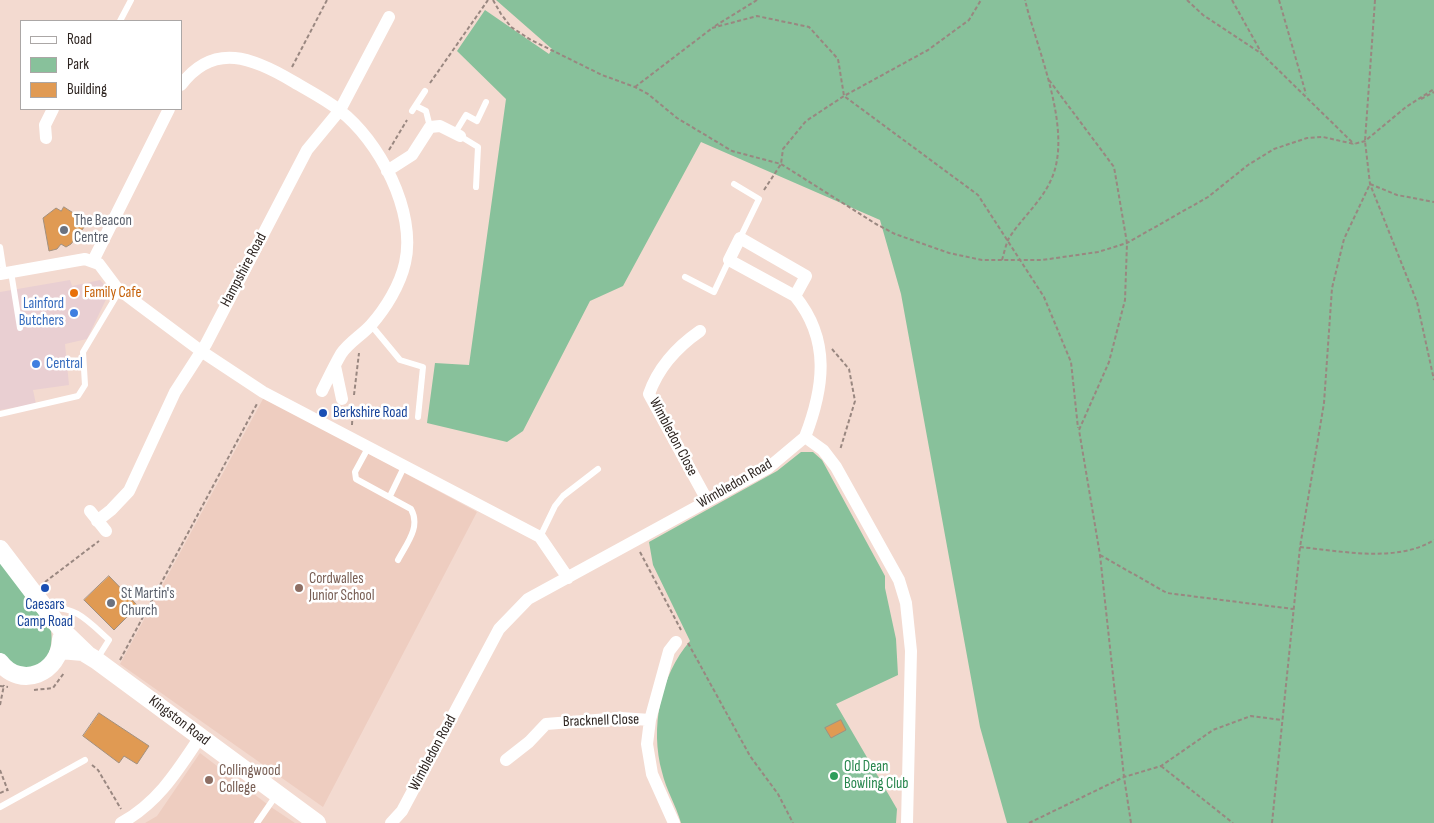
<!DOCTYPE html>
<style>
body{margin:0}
#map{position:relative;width:1434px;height:823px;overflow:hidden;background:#f3dad0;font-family:"Sofia Sans Condensed",sans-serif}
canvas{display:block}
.legend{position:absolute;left:20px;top:20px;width:162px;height:90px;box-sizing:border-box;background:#fff;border:1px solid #aba7a6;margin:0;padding:6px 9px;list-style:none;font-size:15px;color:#2d2420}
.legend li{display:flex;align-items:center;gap:10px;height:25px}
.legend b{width:25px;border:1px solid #aba7a6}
</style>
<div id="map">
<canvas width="1434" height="823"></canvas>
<ul class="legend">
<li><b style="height:6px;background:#fff"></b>Road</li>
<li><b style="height:14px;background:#88c19b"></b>Park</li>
<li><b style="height:14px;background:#e09a53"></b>Building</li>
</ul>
</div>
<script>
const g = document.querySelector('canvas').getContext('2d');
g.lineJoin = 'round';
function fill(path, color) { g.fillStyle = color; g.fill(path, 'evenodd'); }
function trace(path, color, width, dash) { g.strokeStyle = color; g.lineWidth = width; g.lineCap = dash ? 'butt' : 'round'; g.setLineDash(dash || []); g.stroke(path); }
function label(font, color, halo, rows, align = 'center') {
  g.font = font + ' "Sofia Sans Condensed",sans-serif'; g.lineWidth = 5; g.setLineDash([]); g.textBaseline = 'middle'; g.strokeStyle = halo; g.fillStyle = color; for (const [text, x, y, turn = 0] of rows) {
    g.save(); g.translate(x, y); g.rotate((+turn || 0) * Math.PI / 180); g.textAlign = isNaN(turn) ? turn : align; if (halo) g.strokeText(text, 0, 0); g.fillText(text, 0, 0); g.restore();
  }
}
const commercial = new Path2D(`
 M70,280l2,6 28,-6 10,11 -23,48 -22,5 4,41 -36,5 3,14 -36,6v-118z`);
const built = new Path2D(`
 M264,397l213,115 -154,295 -203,-143z
 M200,753l71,54 24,16h-150l12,-7z`);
const green = new Path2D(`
 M496,0h938v823h-427l-27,-96 -79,-433 -21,-74 -179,-78 -78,144 -33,15 -67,130 -16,11 -80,-19 8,-60 34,2 37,-266 -49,-48 28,-41 64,44 3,-5z
 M801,452h12l9,8 63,116v12l11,51 2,36 -62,29 61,105 -1,14h-215c-5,-18 -15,-33 -19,-51 -12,-44 -2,-96 28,-131l-37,-76 -4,-23 128,-71z
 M0,562l51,69c3,18 -6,45 -31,37 -6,-2 -14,-9 -20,-13z`);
const building = new Path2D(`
 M64,207l14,9 -3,4 10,6 -14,18 -5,3 -5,-3 -4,5 -8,2 -6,-33 13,-10 5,3z
 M109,576l29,30 -24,24 -30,-30z
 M99,713l50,33 -12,18 -13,-8 -5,7 -36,-27z
 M841,720l5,10 -15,8 -6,-10z`);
const path = new Path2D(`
 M493,0l8,14 10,13 20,13 71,35 33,12 13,7 29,24 55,33 49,13 95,60 19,10 54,19 33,7h60l56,-8 29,-9 81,-46 40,-32 26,-16 33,-11 16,-1 31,7 11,-3 41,-34 28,-18
 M1187,0l16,15 59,39 92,90
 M1232,0l29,52
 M1279,0l27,94
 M1375,0l-10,141 5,43 47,118 17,78
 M715,26l42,-26
 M712,28l45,-12 52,11 29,32 6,37 134,99 66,102 27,65 7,66
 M292,67l35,-67
 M1049,80l65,87 13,76 -2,57 -16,62 -30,68 21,125 24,222 7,46
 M430,83l58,-83
 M635,87l76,-58
 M1421,99l13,-7
 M389,150l18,-30
 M764,190l17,-26 2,-15 23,-28 38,-25 84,-46 41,-30 12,-20
 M1002,260c2,-7 4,-16 7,-22 12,-19 31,-35 41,-56 25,-49 -13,-132 -25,-182
 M832,349l17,20 6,32 -15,49
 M354,395l5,-42
 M352,425l1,-20
 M1300,547c41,4 97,16 134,-7
 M640,552l41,78
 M1100,555l67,38 126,16
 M45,582l54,-41
 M688,643l62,113 28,38 15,29
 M120,660l138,-258
 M0,686l8,1
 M34,690l19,-2 11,-15
 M0,705l4,-20
 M92,765l6,5 23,39
 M1161,766l72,57
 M0,770l8,21
 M0,793l7,-3
 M1029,823l95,-46 37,-11 52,-36 38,-14 31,4
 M1272,823l28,-276 24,-144 8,-115 12,-49 26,-55 27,11 37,7`);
const lane = new Path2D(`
 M120,21l11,-21
 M416,106l10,5 4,16
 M412,111l13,-20
 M455,133l11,-18 11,6 9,-19
 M460,136l18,11 -2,40
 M734,184l25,15 -19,39
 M0,247l4,26
 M11,272l9,56
 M685,277l29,15 15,-32
 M371,325l29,35 23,7 -5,50
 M0,414l78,-18 7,-11 -2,-33 37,-62
 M368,448l-13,24 1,7 55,30c10,18 -4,34 -13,51
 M390,496l14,-29
 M540,537l15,-31 8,-10 35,-27
 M48,610c25,-8 44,15 61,30l-12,19
 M0,807l85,-47
 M257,823l20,-29`);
const street = new Path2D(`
 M181,85c33,-44 73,-27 113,-3 15,9 31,17 45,28 40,30 78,102 66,153 -5,22 -19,45 -34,62 -9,10 -23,18 -30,29 -7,12 -13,25 -19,37
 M46,138l-1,-13 8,-16
 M387,171l25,-16 18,-28 10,-1 20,10
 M93,261l76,-152
 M0,274l85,-15 14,5 18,24 17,13 67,50 62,41 277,145 28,41
 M795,296l11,-20 -66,-38 -11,22 66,36c36,44 29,92 10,141
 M700,331c-23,16 -42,37 -51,63l58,106
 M335,366l7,33
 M90,511l16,20
 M97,521l14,-11 18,-19 46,-99 31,-48 101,-194 33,-40 49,-93
 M506,760l23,-18 17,-18 75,-6 29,2
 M121,823c37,-20 57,-53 79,-86
 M391,823l11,-12 97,-182 29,-30 240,-131 37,-31 18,13 13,17 63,113 7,23 5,48 -4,172
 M674,823l-22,-49 -5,-30 3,-24 19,-69 7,-9`);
const secondary = new Path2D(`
 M0,549l61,80 26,25
 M60,650l23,2 13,8 221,163
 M0,662c20,27 60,12 61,-23`);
const markers = [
 [64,230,5,"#6b7280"],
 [74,293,5,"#e8710a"],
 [74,313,5,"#3f7fe0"],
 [36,364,5,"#3f7fe0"],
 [323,413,5,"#1a4fb4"],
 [45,588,5,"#1a4fb4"],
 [299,588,5,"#8d6e63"],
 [111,603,5,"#6b7280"],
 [834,776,5,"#2e9e5b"],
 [209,780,5,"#8d6e63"]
];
const worshipNames = [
 ["The Beacon",74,221],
 ["Centre",74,238],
 ["St Martin's",121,594],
 ["Church",121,611]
];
const streetNames = [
 ["Hampshire Road",244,270,-62],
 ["Wimbledon Close",673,437,62],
 ["Wimbledon Road",735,484,-30],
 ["Kingston Road",179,721,37],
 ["Bracknell Close",601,721,-2],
 ["Wimbledon Road",433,753,-62]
];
const foodNames = [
 ["Family Cafe",84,293]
];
const shopNames = [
 ["Lainford",64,304],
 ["Butchers",64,321],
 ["Central",46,364,"left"]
];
const transitNames = [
 ["Berkshire Road",333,413],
 ["Caesars",45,605,"center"],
 ["Camp Road",45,622,"center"]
];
const educationNames = [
 ["Cordwalles",309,579],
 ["Junior School",309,596],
 ["Collingwood",219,771],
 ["College",219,788]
];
const leisureNames = [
 ["Old Dean",844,767],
 ["Bowling Club",844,784]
];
fill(commercial, '#e9cfd2');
fill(built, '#eecdc0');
fill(green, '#88c19b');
fill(building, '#e09a53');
trace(building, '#a19080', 1);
trace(path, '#998780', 2, [4, 2.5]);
trace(lane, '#fff', 6);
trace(street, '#fff', 12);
trace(secondary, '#fff', 18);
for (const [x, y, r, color] of markers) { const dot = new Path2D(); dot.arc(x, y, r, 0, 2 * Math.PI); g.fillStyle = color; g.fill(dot); trace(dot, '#fff', 2); }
label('15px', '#5b616d', '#fff', worshipNames, 'left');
label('15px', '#2d2420', '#fff', streetNames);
label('15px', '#c56008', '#fff', foodNames, 'left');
label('15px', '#366cbe', '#fff', shopNames, 'right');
label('15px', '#164399', '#fff', transitNames, 'left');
label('15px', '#785e54', '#fff', educationNames, 'left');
label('15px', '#27864d', '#fff', leisureNames, 'left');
</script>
